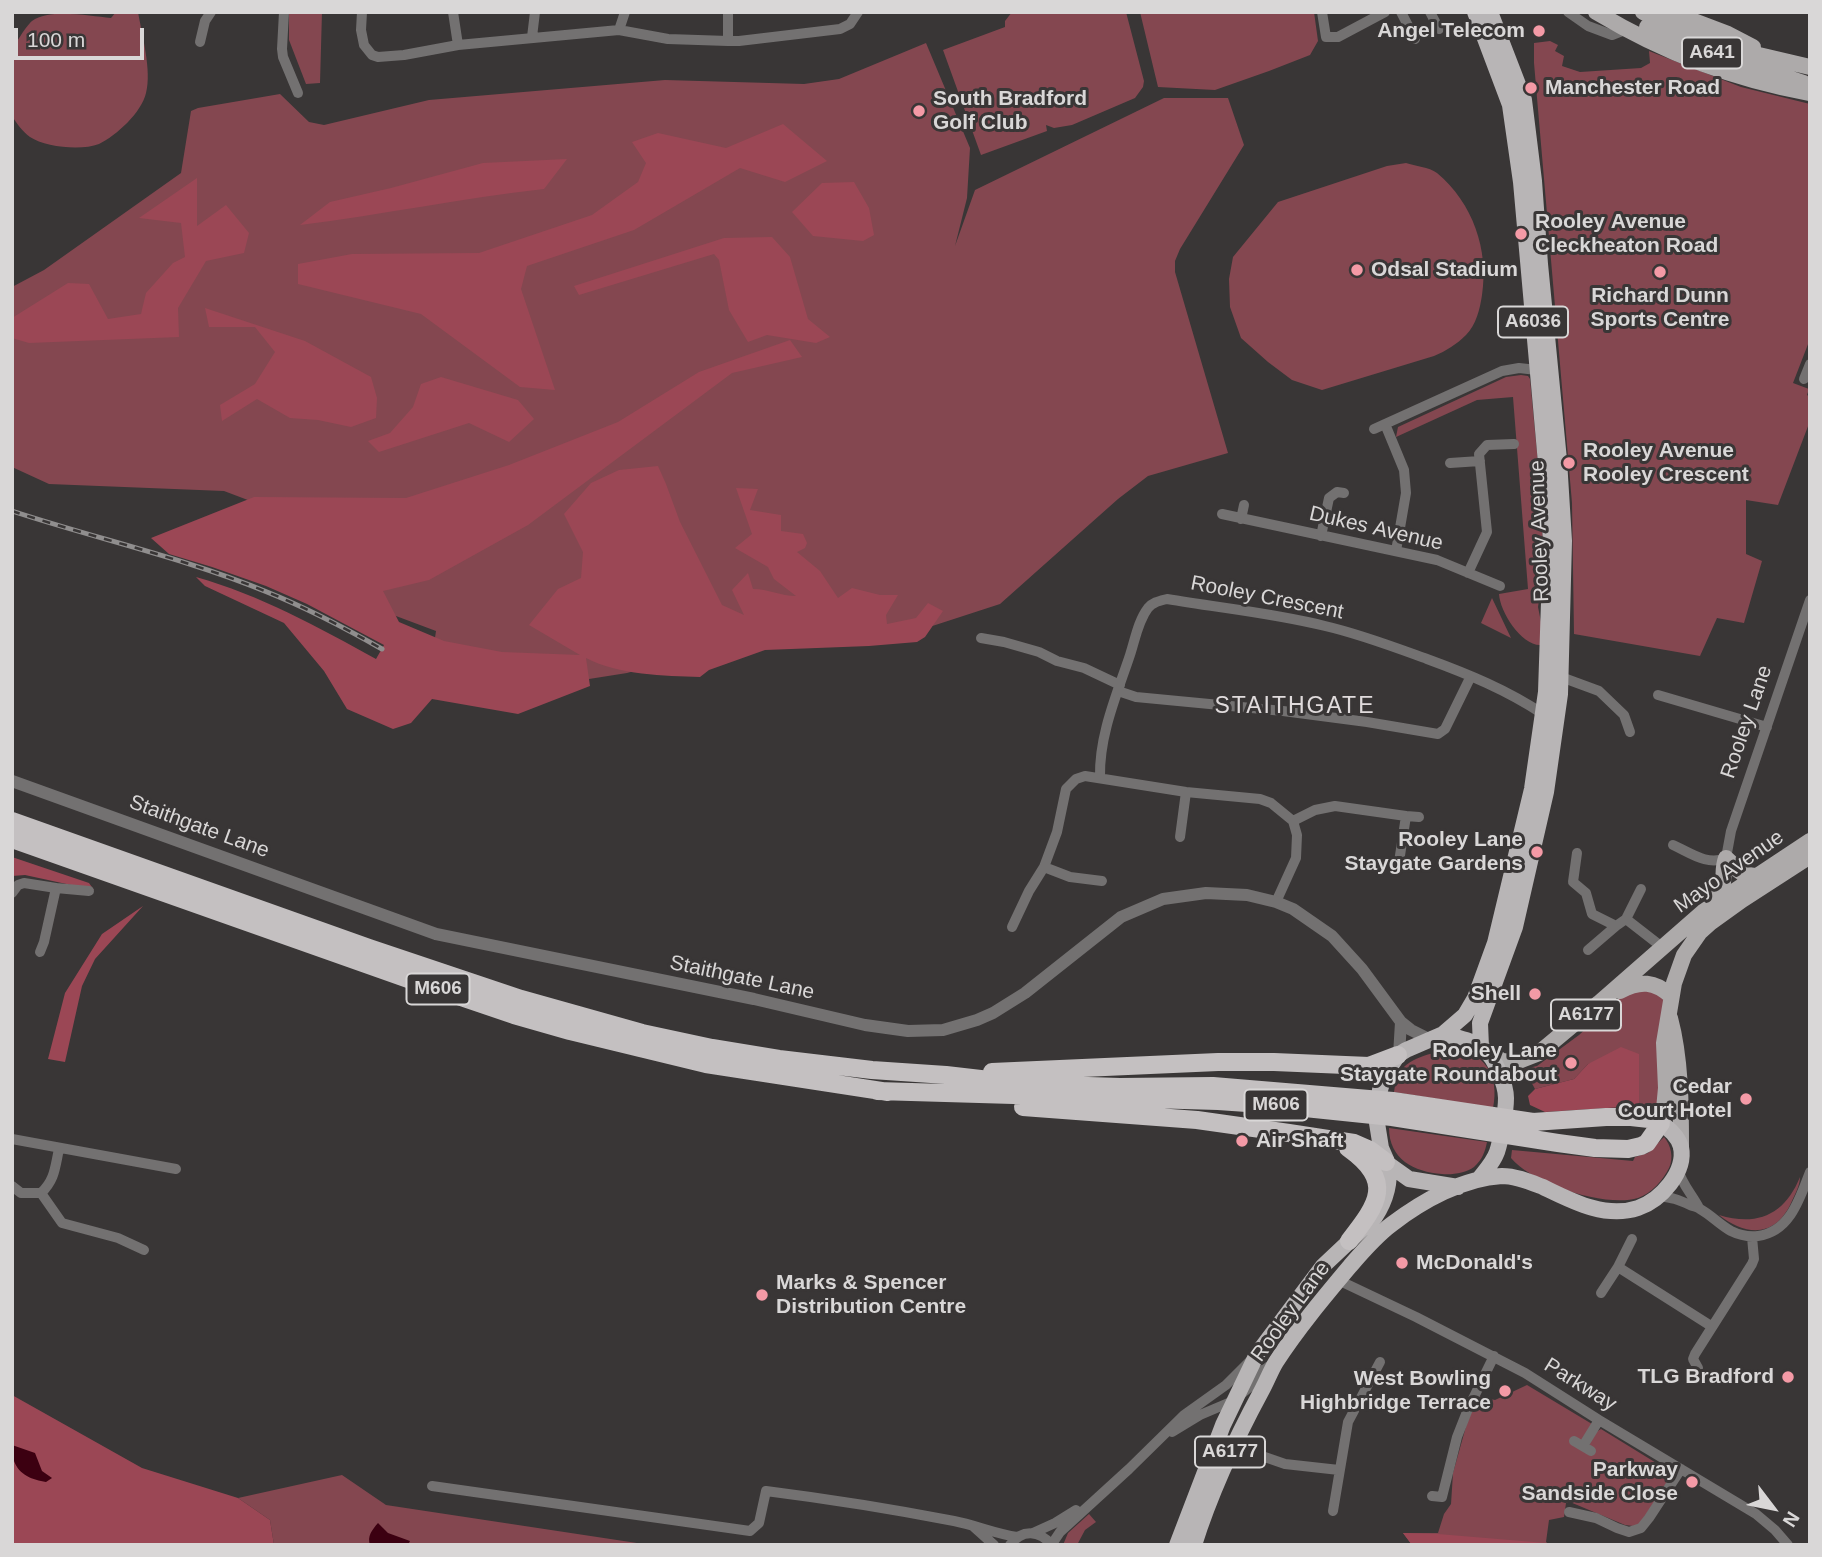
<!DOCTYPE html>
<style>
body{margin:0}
#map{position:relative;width:1822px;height:1557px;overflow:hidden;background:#393636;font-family:Arial,sans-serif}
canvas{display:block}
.frame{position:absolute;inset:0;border:14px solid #d9d7d7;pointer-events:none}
.north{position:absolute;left:1738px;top:1473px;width:70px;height:70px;-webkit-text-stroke:5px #393636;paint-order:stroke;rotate:122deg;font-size:19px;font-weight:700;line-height:28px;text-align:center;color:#d9d7d7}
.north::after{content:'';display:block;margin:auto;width:24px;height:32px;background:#d9d7d7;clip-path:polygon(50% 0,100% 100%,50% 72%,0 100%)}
.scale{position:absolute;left:14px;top:28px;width:130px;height:32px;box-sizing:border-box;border:4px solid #d9d7d7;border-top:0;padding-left:9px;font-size:21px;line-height:24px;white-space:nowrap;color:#d9d7d7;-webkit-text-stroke:5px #393636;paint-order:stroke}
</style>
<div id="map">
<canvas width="1822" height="1557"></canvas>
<div class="frame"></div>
<div class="north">N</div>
<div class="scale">100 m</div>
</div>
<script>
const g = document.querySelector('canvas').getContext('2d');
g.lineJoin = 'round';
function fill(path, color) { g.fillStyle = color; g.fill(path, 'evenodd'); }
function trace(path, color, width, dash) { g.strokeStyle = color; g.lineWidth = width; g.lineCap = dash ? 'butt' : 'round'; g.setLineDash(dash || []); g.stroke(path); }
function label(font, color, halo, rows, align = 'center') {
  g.font = font + ' Arial,sans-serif'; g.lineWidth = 6; g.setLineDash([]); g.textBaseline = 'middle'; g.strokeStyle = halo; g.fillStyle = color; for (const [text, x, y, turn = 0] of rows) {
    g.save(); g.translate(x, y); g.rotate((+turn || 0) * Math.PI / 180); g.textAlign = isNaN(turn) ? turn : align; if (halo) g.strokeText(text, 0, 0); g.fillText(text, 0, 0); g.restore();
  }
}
const green = new Path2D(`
 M116,12h22c4,23 14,59 8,81 -4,19 -30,43 -47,51 -18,7 -54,3 -69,-7 -8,-6 -13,-13 -18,-21v-66c4,-7 14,-24 20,-29 18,-13 58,-5 79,-3z
 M289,12h33l-2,71 -14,1 -17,-44z
 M1012,12h114l18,69 -1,6 -8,11 -63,27 -18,3 -8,-3 1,6 -66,24 -38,-105 62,-23v-6z
 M1140,12h174l4,29 -8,14 -41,16 -54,19 -57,-3z
 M1550,41l8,4 -3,6 9,5 -2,10 18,6 61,-4 9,-5 -1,-12 92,36 69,17v235l-17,44 16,6 -2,6 3,2v24l-32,84 -32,-5v54l16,7 -18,62 -27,-5 -17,38 -126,-22 -2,-131 -38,-440v-20z
 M926,43l44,105 -3,50 -12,48 20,-56 189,-92h64l16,47 -64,104 -5,12v11l53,181 -80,23 -30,23 -118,105 -83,27 -71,7 -184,25 -35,10 -38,6 -17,13 -141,-27 5,-34 -48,-18 -12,-25 243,-158 -162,69 -159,20 -74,-28 -175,-7 -37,-17v-180l32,-17 137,-97 10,-62 7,-3 82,-14 29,28 15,3 105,-25 236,-20 139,4 35,-5z
 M1406,163c9,3 23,4 31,10 36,30 52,77 45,122 -2,14 -6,30 -16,40 -9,9 -20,16 -32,21l-112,34 -30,-10 -24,-18 -27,-24 -11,-31 -1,-28 4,-22 45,-55 109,-36z
 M1521,375l7,1 2,3 12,126 1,68 -5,34 4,20 -2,18c-19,0 -40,-33 -41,-51l29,-5 -15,-192 -36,3 -81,37 2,-10 108,-50z
 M1492,598l19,40 -30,-15z
 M1635,989h17l12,10 -5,109 -20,-2v-52l-51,10 -14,15 -39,10 -11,-20 13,-3 42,-31 42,-39z
 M1451,1049c33,2 49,26 42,59l-99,-16c1,-5 1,-11 3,-16 9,-18 35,-23 54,-27z
 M1389,1128l98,14c-2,10 -5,18 -13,25 -8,6 -22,8 -32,7 -28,-2 -53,-15 -53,-46z
 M1664,1137c7,8 10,21 5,31 -6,12 -17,25 -31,30 -32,10 -106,-14 -127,-40l1,-8 121,11 2,-4 13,-4z
 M1800,1177c0,9 -5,17 -9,26 -16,35 -45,33 -72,12 39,12 66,-1 81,-38z
 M1527,1385l65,39 -9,16 7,5c0,-8 4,-12 11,-16l65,40 3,10 -29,45 -7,2 -8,-1 -55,-23 -4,1 -2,14 -15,3 -3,22 4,3h-138l-9,-12h35l6,-19 7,-10 2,-31 14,-50 11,-27 17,4z
 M342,1475l44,30 264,40h-376l-4,-25 -32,-22z
 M1089,1514l7,8 -11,8 -8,15h-14l5,-12z`);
const forest = new Path2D(`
 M783,124l44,37 -42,21 -45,-14 -106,62 -107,36 -6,23 34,101 -35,-3 -99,-73 -123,-30v-20l54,-10 127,-1 113,-38 46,-33 8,-19 -14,-21 26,-9 68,15z
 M567,159l-23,30c-82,9 -163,26 -244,36l30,-23 61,-14 92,-25z
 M197,178v48l29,-21 23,28 -5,20 -38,8 -28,47 1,29 -150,6 -17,-5v-20l56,-35 21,1 19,35 33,-5 5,-21 27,-30 12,-6 -4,-34 -42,-5z
 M854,182l15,26 5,27 -11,6 -50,-5 -21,-24 30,-29z
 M772,237l18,20 18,62 22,18 -14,6 -49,-8 -19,7 -19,-32 -10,-50 -5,-6 -135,41 -5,-9 150,-48z
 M205,308l100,33 66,36 6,21 -1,20 -25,9 -33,-7 -28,-2 -33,-19 -35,22 -2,-16 35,-21 20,-32 -20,-25h-46z
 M790,340l12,17 -70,16 -204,152 -99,55 -46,11 16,31 45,19 58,11 78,3 -51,-30 29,-36 23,-11 2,-26 -19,-38 27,-31 28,-13 39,-4 8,18 14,38 42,83 22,10 -12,-25 16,-17 5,16c15,0 28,7 43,7l-22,-17 -6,-12 -33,-19 17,-14 -16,-46 22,1 -8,21 31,5v16l22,3 4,9 -2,5 -8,4 23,19 18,27 14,-10 28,7h18l-12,20 1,9 29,-6 12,-15 15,8 -18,26 -8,5 -48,4 -104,4 -56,20 -9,7c-36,-1 -81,-2 -114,-19l4,28 -72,28 -86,-15 -21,24 -18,6 -46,-20 -23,-38 -40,-48 -79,-37 -9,-9c64,18 122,50 180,82l8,-14 -77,-41 -41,-18 -54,-19 -43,-13 -18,-16 103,-41 152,1 103,-33 109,-43 81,-50z
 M441,377l77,23 16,19 -25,23 -40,-19 -90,29 -11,-11 22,-8 23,-26 8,-23z
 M12,857l77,26 5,7 -69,-15 -13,1z
 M143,906l-48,53 -13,27 -17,76 -17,-3 17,-66 37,-59z
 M1621,1047l18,7v52l-94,6 -15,-7 -2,-9 7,-7 39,-10 14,-15z
 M12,1395l130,73 96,30 32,22 4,25h-262z
 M1403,1533l35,1 108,9 4,2h-138z`);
const water = new Path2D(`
 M12,1445l23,8 7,18 10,7 -6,4c-13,-2 -27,-7 -32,-21h-2z
 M378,1523l10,10 22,8 -2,4h-38c-3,-9 2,-15 8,-22z`);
const minor = new Path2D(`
 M284,12l-2,37 1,8 15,36
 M362,12l-1,18 3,15 8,10 6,2 26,-2 54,-10 161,-15 49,9 60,2
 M453,12l5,33
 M728,12v29h11l101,-12 10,-5 8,-12
 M1322,12l4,25h12l47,-25
 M1401,12l14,27
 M1430,12l9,17
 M1568,12l20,14 24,9 15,-6
 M619,30l6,-18
 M532,37l3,-25
 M200,42l5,-21 6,-9
 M1804,379l6,-15
 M1385,424l19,46 2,23 -10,58
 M1374,429l128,-58 17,-3 18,2
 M1450,463l30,-2
 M1222,514l215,46 63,26
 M1241,519l3,-14
 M1321,536l8,-38 8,-6 7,1
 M1468,573l19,-41 -8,-78 8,-9 27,-1
 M981,638l23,4 35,10 18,9 27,7 36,17
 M1561,677l38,14 25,24 6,17
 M1118,691l18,6 147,14 84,11 71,12 7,-5 26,-53
 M1658,695l109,32
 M1100,777c-1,-42 17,-83 30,-122 5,-15 8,-34 18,-47 5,-6 11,-7 19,-9 53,9 106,14 158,27 35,8 69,21 102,33 41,15 80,31 116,55
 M1293,821l22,-11 20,-4 71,10
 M1180,837l6,-45
 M1673,845c18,8 34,21 53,13l5,-27 79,-231
 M1577,853l-4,29 13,11 6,21 24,12 10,-7 36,28
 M1399,862l7,-46 13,1
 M1044,867l26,10 32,4
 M12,893l6,-8 6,-2 32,5 33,3
 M1626,919l15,-30
 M1012,927l17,-36 15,-24 13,-35 9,-43 10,-10 9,-3 101,16 74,7 11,4 22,18 4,14 -1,23 -20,44
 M1588,950l28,-24
 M40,952l4,-10 12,-54
 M12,1139l164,30
 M1678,1169c4,16 14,25 21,39
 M12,1186l9,7h20c14,-13 14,-26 18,-44
 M41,1193l21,30 56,15 26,12
 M1659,1196c14,2 18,3 31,9 4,2 6,1 10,4 11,6 20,16 31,22 8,4 18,6 27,5 32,-4 42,-38 52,-64
 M1618,1267l93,59
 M1338,1280l78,37 109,56 74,47 157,94 19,16 13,15
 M1601,1293l17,-26 14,-28
 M1698,1368l-5,-9 2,-5 57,-90 2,-5 -2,-22
 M1172,1432l28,-17 33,-14 18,-15 12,-16 8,-5
 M1574,1441l17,10
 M1233,1446l52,18 54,6
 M1583,1446l16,-26
 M432,1486l318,45 9,-8 7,-32c63,8 126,18 188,30 21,4 42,13 63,16
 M1432,1496l10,1 15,-60 11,-28 26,-53
 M1333,1511l15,-89 32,-60
 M1569,1512l27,6 21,10 12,4 12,-4 8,-10 32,-49
 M974,1527l20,18
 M1033,1533l22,-10 21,-13
 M1052,1544l8,-12 69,-63 55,-54 42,-30 23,-23
 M1010,1545c12,-16 29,-15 42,0`);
const tertiary = new Path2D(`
 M12,781l424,153 318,65 111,26 43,6 35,-1 34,-10 16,-7 32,-20 96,-76 42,-18 43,-6 41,2 29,7 17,7 39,27 30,33 39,53 10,8 20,10
 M1399,1055l2,-33`);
const primary = new Path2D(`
 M1596,12c65,39 139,68 214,81
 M1643,12l25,13 61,23 81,19
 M1670,12l58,22 25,13
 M1647,27l55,23 102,33
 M1714,900c15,-16 6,-26 12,-42 13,11 8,15 29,18
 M1620,991c20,-11 35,-10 51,5
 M1670,1018c11,41 11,87 11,129
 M1488,1052l14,9 14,1 23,-9 60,-50 104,-91 107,-71
 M1661,1123l3,-14 2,-21 -2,-45 10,-60 10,-28 16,-23 10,-9 32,-23 68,-44`);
const trunk = new Path2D(`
 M1443,1034c14,4 30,6 41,15 11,9 22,36 22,49 0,13 -5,42 -9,54 -4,11 -12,19 -18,27
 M1481,1047l-1,-24 35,-96 31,-135 14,-98 4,-153 -5,-81 -19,-196 -6,-83 -10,-81 -34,-88
 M1458,1187l-49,-8 -21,-15 -7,-16 -4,-25 3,-33 4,-14 14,-21 8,-5 37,-16 22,-19 10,-17 20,-55 37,-154 14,-97 5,-150 -5,-79 -25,-281 -11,-77 -35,-93
 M1177,1545l46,-120 34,-71 66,-88 52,-49c11,-17 16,-33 13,-53
 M1194,1545c17,-54 41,-105 68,-155 5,-9 9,-20 14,-28 22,-34 49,-66 75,-97 12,-14 26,-30 41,-41 30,-23 71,-46 110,-48 14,0 28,6 41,11 29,14 62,32 95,21 23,-8 48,-36 43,-61 -3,-11 -12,-18 -20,-24`);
const motorway = new Path2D(`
 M12,821l357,127 152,51 121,34 70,15 67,11 93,11 74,5 78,9 96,3 93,-1 180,15 140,21 73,-5h25l18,2 12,4 -14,20 -6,3 -13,3 -33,-1 -37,-5 -166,-26 -116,-12 -58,-4 -341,-10
 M12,839l399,141 103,35 56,16 136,33 182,28
 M992,1072l226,-10h56l95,4 29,-11
 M1023,1107l174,13 92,13 65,10 16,7 16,12
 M1348,1148c46,33 31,55 1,93`);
const rail = new Path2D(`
 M12,511c85,28 173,47 255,81 40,16 78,36 115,57`);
const markers = [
 [1539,31,7,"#f49aa6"],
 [1531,88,7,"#f49aa6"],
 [919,111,7,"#f49aa6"],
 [1521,234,7,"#f49aa6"],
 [1357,270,7,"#f49aa6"],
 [1660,272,7,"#f49aa6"],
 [1569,463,7,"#f49aa6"],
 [1537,852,7,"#f49aa6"],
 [1535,994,7,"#f49aa6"],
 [1571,1063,7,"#f49aa6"],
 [1746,1099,7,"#f49aa6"],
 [1242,1141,7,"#f49aa6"],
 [1402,1263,7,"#f49aa6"],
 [762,1295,7,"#f49aa6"],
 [1788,1377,7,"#f49aa6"],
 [1505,1391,7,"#f49aa6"],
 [1692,1482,7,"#f49aa6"]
];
const shields = [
 [1712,53,60],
 [1533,322,70],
 [438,989,63],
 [1586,1015,70],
 [1276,1105,63],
 [1230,1452,70]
];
const shieldNames = [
 ["A641",1712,53],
 ["A6036",1533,322],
 ["M606",438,989],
 ["A6177",1586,1015],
 ["M606",1276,1105],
 ["A6177",1230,1452]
];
const poiNames = [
 ["Angel Telecom",1525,31],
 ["Manchester Road",1545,88,"left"],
 ["South Bradford",933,99,"left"],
 ["Golf Club",933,123,"left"],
 ["Rooley Avenue",1535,222,"left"],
 ["Cleckheaton Road",1535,246,"left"],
 ["Odsal Stadium",1371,270,"left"],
 ["Richard Dunn",1660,296,"center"],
 ["Sports Centre",1660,320,"center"],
 ["Rooley Avenue",1583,451,"left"],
 ["Rooley Crescent",1583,475,"left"],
 ["Rooley Lane",1523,840],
 ["Staygate Gardens",1523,864],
 ["Shell",1521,994],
 ["Rooley Lane",1557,1051],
 ["Staygate Roundabout",1557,1075],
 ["Cedar",1732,1087],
 ["Court Hotel",1732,1111],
 ["Air Shaft",1256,1141,"left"],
 ["McDonald's",1416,1263,"left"],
 ["Marks & Spencer",776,1283,"left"],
 ["Distribution Centre",776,1307,"left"],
 ["TLG Bradford",1774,1377],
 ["West Bowling",1491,1379],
 ["Highbridge Terrace",1491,1403],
 ["Parkway",1678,1470],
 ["Sandside Close",1678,1494]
];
const streetNames = [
 ["Dukes Avenue",1376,529,13],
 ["Rooley Avenue",1540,531,-92],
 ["Rooley Crescent",1267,598,11],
 ["Rooley Lane",1747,722,-71],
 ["Staithgate Lane",199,827,20],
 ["Mayo Avenue",1729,872,-35],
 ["Staithgate Lane",742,978,12],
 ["Rooley Lane",1291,1312,-54],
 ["Parkway",1580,1385,32]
];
const neighbourhoodNames = [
 ["STAITHGATE",1295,707]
];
fill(green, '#844750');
fill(forest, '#9b4755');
fill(water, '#3c0011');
trace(minor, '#737171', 10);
trace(tertiary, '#737171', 12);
trace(primary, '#adaaaa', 16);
trace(trunk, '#b8b5b6', 16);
trace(motorway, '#c4c0c1', 18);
trace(rail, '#908e8e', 5);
trace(rail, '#393636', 2.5, [8]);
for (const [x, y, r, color] of markers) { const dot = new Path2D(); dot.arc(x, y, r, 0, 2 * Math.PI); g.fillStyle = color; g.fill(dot); trace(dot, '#393636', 2.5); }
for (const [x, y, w] of shields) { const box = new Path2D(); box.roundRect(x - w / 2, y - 15.5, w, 31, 5); g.fillStyle = '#393636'; g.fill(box); trace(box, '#d9d7d7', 2); }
label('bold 19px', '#d9d7d7', null, shieldNames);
label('bold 21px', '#d9d7d7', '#393636', poiNames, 'right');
label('21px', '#d9d7d7', '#393636', streetNames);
g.letterSpacing = '2px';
label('23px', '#e0dbdc', '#393636', neighbourhoodNames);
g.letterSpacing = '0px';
</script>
